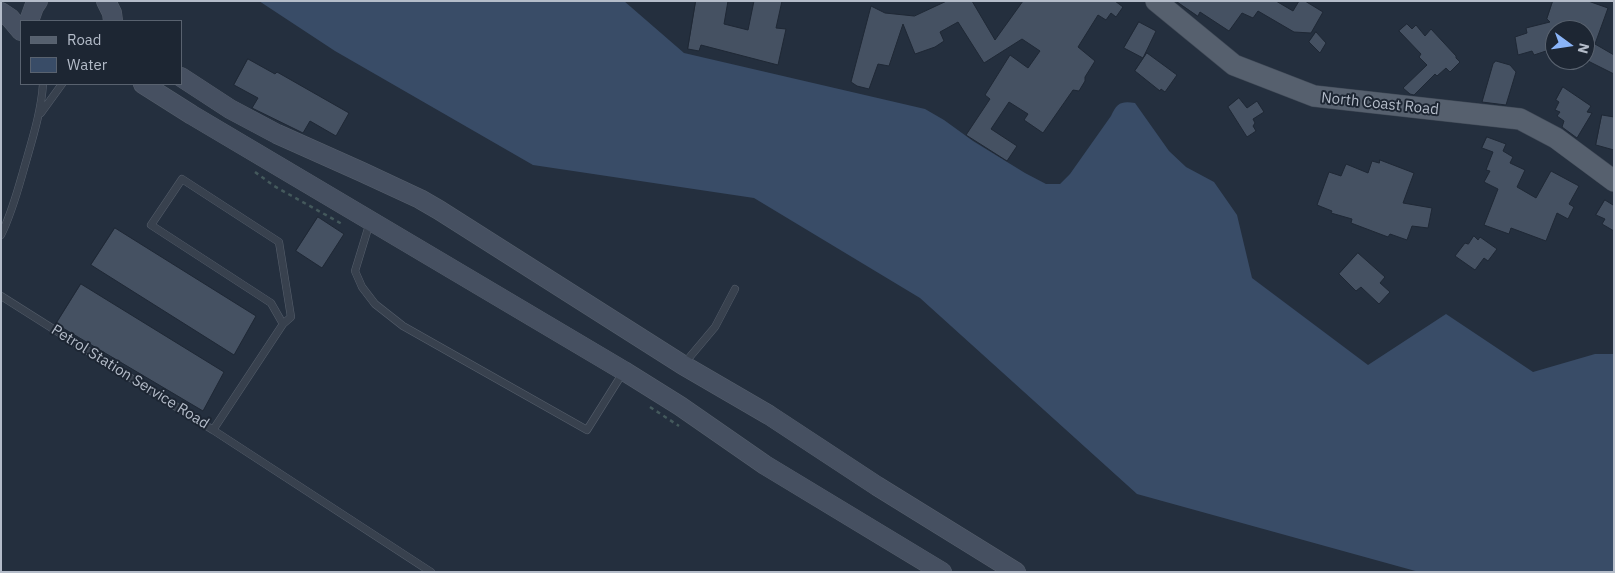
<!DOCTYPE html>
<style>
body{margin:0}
#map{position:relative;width:1615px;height:573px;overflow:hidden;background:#242f3e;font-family:"IBM Plex Sans",sans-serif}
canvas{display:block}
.frame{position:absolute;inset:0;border:2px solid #b4bcc9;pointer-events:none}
.legend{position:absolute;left:20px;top:20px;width:162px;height:65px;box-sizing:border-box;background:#1d2633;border:1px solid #59626f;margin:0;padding:6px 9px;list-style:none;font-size:15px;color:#b4bcc9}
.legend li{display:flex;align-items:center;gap:10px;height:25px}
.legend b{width:25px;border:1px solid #59626f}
.north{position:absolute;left:1545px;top:20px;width:50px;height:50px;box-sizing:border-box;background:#1d2633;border:1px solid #59626f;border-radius:50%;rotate:104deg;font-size:14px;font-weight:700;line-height:20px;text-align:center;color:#b4bcc9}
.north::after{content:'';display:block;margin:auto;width:18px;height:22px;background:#8ab4f8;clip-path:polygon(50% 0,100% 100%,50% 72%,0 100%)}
</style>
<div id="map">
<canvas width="1615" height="573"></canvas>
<div class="frame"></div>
<ul class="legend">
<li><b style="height:6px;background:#56606e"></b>Road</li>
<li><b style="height:14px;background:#394c67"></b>Water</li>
</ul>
<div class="north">N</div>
</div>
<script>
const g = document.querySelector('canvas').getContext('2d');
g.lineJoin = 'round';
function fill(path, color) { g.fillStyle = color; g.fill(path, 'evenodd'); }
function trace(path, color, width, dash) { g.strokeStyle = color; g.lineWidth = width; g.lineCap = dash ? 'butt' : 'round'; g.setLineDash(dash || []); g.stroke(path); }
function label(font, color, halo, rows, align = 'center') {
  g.font = font + ' "IBM Plex Sans",sans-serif'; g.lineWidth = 4; g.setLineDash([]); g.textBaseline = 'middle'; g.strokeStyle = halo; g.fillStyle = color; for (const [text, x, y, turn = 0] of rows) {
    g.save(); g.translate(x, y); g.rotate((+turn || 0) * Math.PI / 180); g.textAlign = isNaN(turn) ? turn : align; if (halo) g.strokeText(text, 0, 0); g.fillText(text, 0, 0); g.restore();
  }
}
const water = new Path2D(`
 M259,1h365l60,52 241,56 19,11 29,21 52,32 21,11h14l10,-10 41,-58c6,-13 10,-15 24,-13l34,48 17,16 28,15 23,33 15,63 116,87 78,-51 87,58 62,-18h19v218h-195l-282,-78 -217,-196 -166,-100 -221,-33 -198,-114z`);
const building = new Path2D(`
 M696,1h32l-4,23 24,6 6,-29h28l-6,27 10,1 -8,36 -77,-20 -2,6 -11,-2z
 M947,1h25l23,39 28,-39h92l8,6 -7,10 -5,-4 -5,7 -8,-5 -20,32 17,14 -10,16v4l-6,10 -6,-1 -30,43 -19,-13 4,-6 -19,-12 -18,27 26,17 -10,15 -41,-26 24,-36 -5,-4 25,-40 18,13 12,-17 -18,-12 -38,24 -26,-41 -18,10 4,9 -9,6 -20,7 -12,-30 -14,42 -11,-2 -9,25 -12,-3 -6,-4 20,-76 14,7 29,3z
 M1176,1h100l17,10 6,-10h6l18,11 -12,21 -17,-1 -36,-21 -5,7 -11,-5 -13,18 -29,-19 -2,4z
 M1553,1h35l20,7 -13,36 19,11v19l-26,-13 -3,5v-36h-30v18l-21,7 -2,-4 -14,4 -3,-18 12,-4 -1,-5 24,-6 -3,-3z
 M1139,22l17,9 -13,27 -19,-10z
 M1407,24l5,5 4,-4 9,11 6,-7 25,27v2l4,4 -10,10 -4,-4 -9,8 -2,-2 -21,21 -4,-1 -7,-6 24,-23 -8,-8 2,-3 -22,-23z
 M1316,32l10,11 -6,10 -11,-11z
 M1147,53l30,22 -12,17 -4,-3 -1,2 -25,-20z
 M248,59l27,15 2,-2 72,41 -13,23 -26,-15 -7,12 -51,-25 6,-10 -24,-13z
 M1496,61l14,4 6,7 -10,33 -24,-3 11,-38z
 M1563,87l28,19 -4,6 5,1 -15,25 -15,-11 2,-6 -7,-5 3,-4 -5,-2 4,-8 -3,-2z
 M1239,98l8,10 10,-7 7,11 -11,7 2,4 -2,3 3,5 -9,6 -19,-30z
 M1602,115l12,2v33l-18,-5z
 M1487,137l19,7 -3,7 10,6 -3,6 15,7 -8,17 19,11 15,-27 28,15 -10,18 5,3 -6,12 -11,-6 -11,28 -35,-13 -2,6 -25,-9 14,-36 -14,-7 6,-11 -4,-1 7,-18 -11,-4z
 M1380,160l34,13 -11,30 29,5 -4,20 -16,-2 -5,14 -17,-6 -2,3 -37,-14 1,-4 -21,-6 1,-2 -15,-6 12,-33 12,4 5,-12 22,9 4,-12 7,2z
 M1605,200l8,5 1,-2v28l-12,-7 3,-5 -9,-4z
 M318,217l26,17 -22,34 -26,-17z
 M115,228l141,88 -22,39 -143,-90z
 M1474,236l4,4 2,-3 17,12 -9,12 -4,-3 -9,12 -20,-14 10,-13 3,1z
 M1358,253l27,24 -5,6 10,9 -11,12 -18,-17 -5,4 -17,-17z
 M81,284l143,88 -21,39 -147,-87z`);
const path = new Path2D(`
 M255,172l19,14 68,38
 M650,407l29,19`);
const lane = new Path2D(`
 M41,113l21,-29
 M370,222l-15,49 7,16 13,17 28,22 184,104 37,-59
 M1,235c10,-20 16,-42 22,-63 8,-29 18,-58 20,-88
 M1,296l212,134 70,-106 -12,-21 -120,-78 31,-46 97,63 12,75 -8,7
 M683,365l32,-38 20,-38
 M213,430l218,142`);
const secondary = new Path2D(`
 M106,1l6,12 1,8
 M1,12l9,6 11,13
 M29,21l5,-14 4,-6
 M181,77l49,32 47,25 85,38 58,27 19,11 244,155 86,50 108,71 139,86
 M143,84l49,31 432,256 56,35 85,59 177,107`);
const primary = new Path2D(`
 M1156,1l78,64 80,31 206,23 36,19 58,43`);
const streetNames = [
 ["North Coast Road",1380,104,6],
 ["Petrol Station Service Road",130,377,32]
];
fill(water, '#394c67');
fill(building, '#455162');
trace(building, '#1f2835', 1);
trace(lane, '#565f6c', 8);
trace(secondary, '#565f6c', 20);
trace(primary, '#414a57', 22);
trace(path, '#44595c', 2.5, [4, 4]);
trace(lane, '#38414e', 7);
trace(secondary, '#465061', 19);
trace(primary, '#56606e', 21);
label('15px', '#b4bcc9', '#1d2633', streetNames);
</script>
